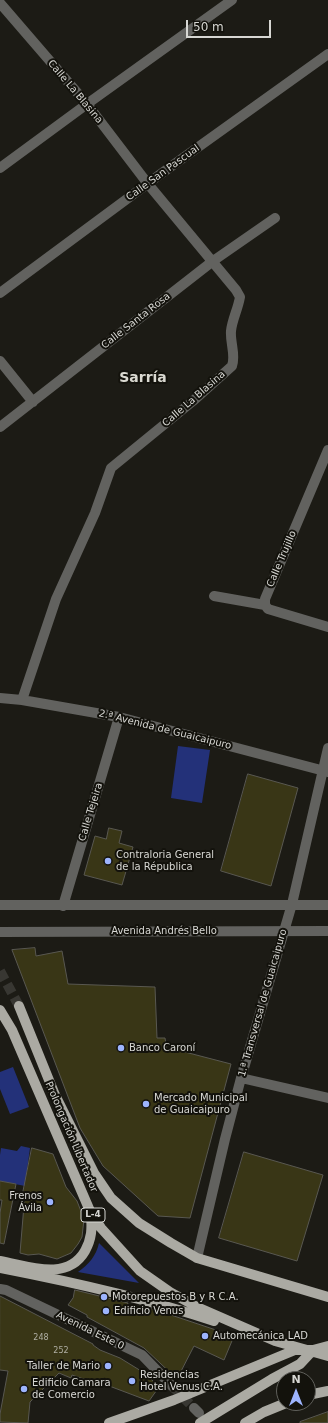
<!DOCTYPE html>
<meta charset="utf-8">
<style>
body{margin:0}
#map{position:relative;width:328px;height:1423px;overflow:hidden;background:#1c1b15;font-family:"DejaVu Sans",sans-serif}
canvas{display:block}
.north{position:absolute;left:276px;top:1371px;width:40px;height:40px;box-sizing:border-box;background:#13120c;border:1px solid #61615c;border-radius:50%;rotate:0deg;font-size:11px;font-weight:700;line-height:16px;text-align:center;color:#d7d7d3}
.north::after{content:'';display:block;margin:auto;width:14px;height:18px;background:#9db4fd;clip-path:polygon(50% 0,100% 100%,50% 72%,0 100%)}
.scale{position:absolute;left:186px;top:20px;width:85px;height:18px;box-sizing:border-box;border:2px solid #d7d7d3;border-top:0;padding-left:5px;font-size:12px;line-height:14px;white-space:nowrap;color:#d7d7d3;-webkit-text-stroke:3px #13120c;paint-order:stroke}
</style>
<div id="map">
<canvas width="328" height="1423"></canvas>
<div class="north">N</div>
<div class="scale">50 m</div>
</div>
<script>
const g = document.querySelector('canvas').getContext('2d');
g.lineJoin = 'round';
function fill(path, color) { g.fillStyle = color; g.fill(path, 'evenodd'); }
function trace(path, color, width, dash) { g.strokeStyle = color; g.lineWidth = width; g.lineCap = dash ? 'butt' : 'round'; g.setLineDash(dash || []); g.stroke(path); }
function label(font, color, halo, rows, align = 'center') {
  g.font = font + ' "DejaVu Sans",sans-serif'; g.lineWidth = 4; g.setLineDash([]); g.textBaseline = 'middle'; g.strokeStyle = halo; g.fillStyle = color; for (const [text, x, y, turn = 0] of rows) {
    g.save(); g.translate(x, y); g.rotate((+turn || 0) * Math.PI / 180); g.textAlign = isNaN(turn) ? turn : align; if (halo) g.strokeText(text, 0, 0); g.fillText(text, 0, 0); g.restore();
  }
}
const green = new Path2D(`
 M178,746l32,4 -8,53 -31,-5z
 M13,1067l16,40 -19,7 -10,-25v-17z
 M21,1146l9,2 -5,38 -25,-5v-26l1,-7 16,3z
 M99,1243l40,40 -61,-11c11,-8 18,-16 21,-29z`);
const building = new Path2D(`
 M248,774l50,14 -27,98 -50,-15z
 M109,828l13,3 -3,12 14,4 -11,38 -38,-10 11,-39 11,3z
 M35,948l1,8 26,-5 6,33 87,3 2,51h8l2,13h14l50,13 -41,154 -32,-2 -55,-50 -23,-38 -68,-178z
 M32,1148l21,6 13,33 11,14 7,18 -2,18 -4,7 -7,9 -14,6 -18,-5 -11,1 -8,-2 5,-60h-2z
 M244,1152l79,23 -26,86 -78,-23z
 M0,1181l16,3 -12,60 -4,-1v-30l2,-13h-2z
 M75,1290l53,13 -1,3 17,5 1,-4 14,4 75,25 -10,24 -30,-14 -17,33 -33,-31 -57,-31v-2l-19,-10 5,-7z
 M0,1296l93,48v1l7,5 20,8 26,16 13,13 -10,14 -53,-20 -1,2 -23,-8 -1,3 -12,-5 -29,29 -2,21 -28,-1v-8l8,-43 -8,-1z
 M328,1412v11h-28v-1z`);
const minorTunnel = new Path2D(`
 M172,1386l22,22`);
const majorTunnel = new Path2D(`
 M0,971l19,35`);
const minor = new Path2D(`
 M0,3l87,101 61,80 88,106 4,7c-2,12 -8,23 -9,34 -1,12 5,24 1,35l-39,35 -82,67 -16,45 -39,86 -34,101
 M0,168l87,-64 145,-104
 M0,293l162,-120 166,-119
 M0,361l33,41
 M0,427l213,-166 62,-43
 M328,450l-63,149v6l3,4 60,18
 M214,596l51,9
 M0,698l22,2 97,17 209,55
 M0,905h328
 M63,906l56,-189
 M0,932l328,-1
 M241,1078l87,20
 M197,1258l28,-119 16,-61 51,-174 36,-156
 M0,1289l6,1 136,65 30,31
 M194,1408l5,5`);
const major = new Path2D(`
 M19,1006l36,89 39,78 17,25 28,25 32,20 26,15 131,39
 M0,1010l12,20 78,181 11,17 39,43 30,21 27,15 78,34 53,15
 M0,1261c28,5 67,21 85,-10 7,-13 7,-22 6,-36
 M0,1268c72,14 144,30 214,53
 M308,1395l20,-4
 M109,1423l65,-23 121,-50h18l15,-4
 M200,1423l72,-44 28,-15 13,-14
 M245,1423l19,-11 22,-9`);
const markers = [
 [108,861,4,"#9db4fd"],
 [121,1048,4,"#9db4fd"],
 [146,1104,4,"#9db4fd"],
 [50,1202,4,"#9db4fd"],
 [104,1297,4,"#9db4fd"],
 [106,1311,4,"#9db4fd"],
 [205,1336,4,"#9db4fd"],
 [108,1366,4,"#9db4fd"],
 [132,1381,4,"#9db4fd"],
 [24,1389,4,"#9db4fd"]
];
const numberNames = [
 ["248",41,1338],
 ["252",61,1351]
];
const shields = [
 [93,1215,24]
];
const shieldNames = [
 ["L-4",93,1215]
];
const streetNames = [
 ["Calle La Blasina",75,92,50],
 ["Calle San Pascual",163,173,-36],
 ["Calle Santa Rosa",136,321,-38],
 ["Calle La Blasina",194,399,-41],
 ["Calle Trujillo",282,559,-67],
 ["2.ª Avenida de Guaicaipuro",165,730,14],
 ["Calle Tejeira",91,812,-73],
 ["Avenida Andrés Bello",164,931],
 ["1.ª Transversal de Guaicaipuro",263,1003,-74],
 ["Prolongación Libertador",71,1137,67],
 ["Avenida Este 0",90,1331,26]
];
const poiNames = [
 ["Contraloria General",116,855],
 ["de la Républica",116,867],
 ["Banco Caroní",129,1048],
 ["Mercado Municipal",154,1098],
 ["de Guaicaipuro",154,1110],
 ["Frenos",42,1196,"right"],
 ["Ávila",42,1208,"right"],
 ["Motorepuestos B y R C.A.",112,1297],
 ["Edificio Venus",114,1311],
 ["Automecánica LAD",213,1336],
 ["Taller de Mario",100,1366,"right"],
 ["Residencias",140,1375],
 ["Hotel Venus C.A.",140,1387],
 ["Edificio Camara",32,1383],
 ["de Comercio",32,1395]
];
const districtNames = [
 ["Sarría",143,378]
];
fill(green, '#233179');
fill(building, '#393616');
trace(building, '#595851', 1);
trace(minorTunnel, '#383732', 10, [10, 5]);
trace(majorTunnel, '#383732', 10, [10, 5]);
trace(minor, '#62625f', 10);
trace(major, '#abaaa3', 10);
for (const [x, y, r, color] of markers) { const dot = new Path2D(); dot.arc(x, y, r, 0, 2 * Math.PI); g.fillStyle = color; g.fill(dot); trace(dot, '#13120c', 1.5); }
label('8px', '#b0afa4', null, numberNames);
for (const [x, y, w] of shields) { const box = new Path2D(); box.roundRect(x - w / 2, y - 7, w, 14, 3); g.fillStyle = '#13120c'; g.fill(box); trace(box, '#d7d7d3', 1); }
label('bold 9px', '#d7d7d3', null, shieldNames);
label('10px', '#d7d7d3', '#13120c', streetNames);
label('10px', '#d7d7d3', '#13120c', poiNames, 'left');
label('bold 14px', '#dad9d1', '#13120c', districtNames);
</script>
